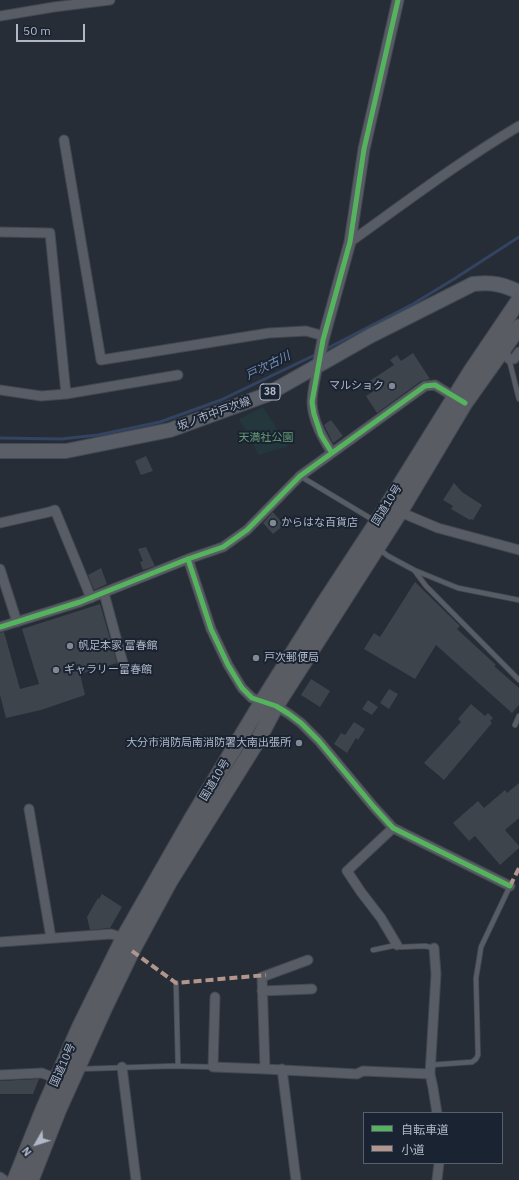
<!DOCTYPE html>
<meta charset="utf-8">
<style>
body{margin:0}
#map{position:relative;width:519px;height:1180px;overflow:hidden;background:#272d37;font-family:"IBM Plex Sans","Noto Sans JP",sans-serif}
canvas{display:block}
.legend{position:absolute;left:363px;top:1112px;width:140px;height:52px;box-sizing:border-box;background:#1a2331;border:1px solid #565f6d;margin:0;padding:5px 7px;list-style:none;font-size:12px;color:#b0b8c8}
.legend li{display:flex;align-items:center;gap:8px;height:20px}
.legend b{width:20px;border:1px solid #565f6d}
.north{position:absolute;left:16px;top:1124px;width:40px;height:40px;-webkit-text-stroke:3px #1a2331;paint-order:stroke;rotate:231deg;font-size:11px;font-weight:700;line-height:16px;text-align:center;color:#b0b8c8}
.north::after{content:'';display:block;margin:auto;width:14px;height:18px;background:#b0b8c8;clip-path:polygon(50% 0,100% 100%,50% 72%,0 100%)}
.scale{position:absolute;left:16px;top:24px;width:69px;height:18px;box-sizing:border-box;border:2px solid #b0b8c8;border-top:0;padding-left:5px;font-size:12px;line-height:14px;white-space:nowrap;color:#b0b8c8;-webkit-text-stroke:3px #1a2331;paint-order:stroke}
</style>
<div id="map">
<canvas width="519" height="1180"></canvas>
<ul class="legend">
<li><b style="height:5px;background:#56b35d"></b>自転車道</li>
<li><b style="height:5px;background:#b2968c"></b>小道</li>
</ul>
<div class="north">N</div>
<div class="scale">50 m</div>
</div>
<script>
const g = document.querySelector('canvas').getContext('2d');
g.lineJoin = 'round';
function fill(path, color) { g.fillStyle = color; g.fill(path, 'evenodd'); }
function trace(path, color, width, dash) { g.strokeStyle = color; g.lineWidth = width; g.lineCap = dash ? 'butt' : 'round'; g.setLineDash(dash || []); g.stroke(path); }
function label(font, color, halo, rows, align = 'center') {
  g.font = font + ' "IBM Plex Sans","Noto Sans JP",sans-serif'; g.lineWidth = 4; g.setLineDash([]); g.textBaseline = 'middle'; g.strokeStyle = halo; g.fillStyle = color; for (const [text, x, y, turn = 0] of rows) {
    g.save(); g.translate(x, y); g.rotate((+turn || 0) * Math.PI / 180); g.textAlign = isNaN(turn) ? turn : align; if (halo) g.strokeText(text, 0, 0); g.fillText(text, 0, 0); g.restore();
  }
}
const green = new Path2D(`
 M263,407l25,39 -29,9 -20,-36z`);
const stream = new Path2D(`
 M324,350l89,-46 41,-25 65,-42
 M0,438l61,1 37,-4 62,-13 61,-22 96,-46`);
const building = new Path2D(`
 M413,353l17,26 -9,2 -44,32 -11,-17 8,-5 -6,-9 26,-17 -4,-5 7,-5 4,6z
 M331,420l12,16 -10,7 -9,-18z
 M146,456l7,15 -12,4 -6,-14z
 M454,483l8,9 20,13 -9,15 -2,-1 -1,1 -19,-11 2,-3 -10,-6z
 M273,512l11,13 -11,9 -10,-11z
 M146,547l9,19 -12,4 -3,-8 3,-1 -5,-12z
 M101,568l6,16 -13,6 -6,-15z
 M415,582l45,44 -3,3 39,36 -2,1 25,22v17l-7,8 -76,-68 -21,34 -51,-30 10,-16 6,4z
 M100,604l17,59 -37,11 5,21 -44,15 -35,8 -6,-23v-62l4,-1 16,57 19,-5 -17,-55z
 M311,679l19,12 -10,16 -19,-12z
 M389,689l9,5 -9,15 -9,-6z
 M368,700l10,7 -6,8 -10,-6z
 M471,704l14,12 3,-3 5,5 -3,3 2,2 -48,57 -20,-17 37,-41 -3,-3z
 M354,722l11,7 -7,11 -2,-2 -9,15 -13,-9 7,-11 4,2z
 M519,783v35l-14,12 14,16v2l-19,17 -25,-29 -6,5 -16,-18 25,-22 6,7 21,-18 2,3z
 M102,894l20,13 -12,21 -20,2 -3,-13 11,-19 1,1z
 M39,1079l-6,15h-33v-13z`);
const service = new Path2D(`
 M509,359l10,40
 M300,476l75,45
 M379,549l9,7 26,14 44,18 61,12
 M414,570l12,16 93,94
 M515,725l4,-9
 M373,950l24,-5 4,2 24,-1 9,2
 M176,983l2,83
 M430,1065l42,-3 4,-3 2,-4 -2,-77 3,-18 2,-13 29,-61
 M80,1069l92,-3 41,1`);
const minor = new Path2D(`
 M0,16l54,-9 56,-7
 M64,140l37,220 168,-27 37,-2 18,5
 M0,232l50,1 16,161
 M350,242c56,-40 110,-81 169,-116
 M503,351l6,8h5l5,-7
 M318,365c-2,12 -6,25 -6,38 1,18 10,34 20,50
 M0,390l41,6 25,-2 112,-19
 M400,512l38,16 81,22
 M0,523l49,-11 6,-2 36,88
 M188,559l23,70 17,36 14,23 10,10 24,8 13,8 12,9 18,18 54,65 20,22 117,58
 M0,569l17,53
 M104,593l20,74
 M0,627l80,-25 108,-43 35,-12 24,-17 53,-54 125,-90 10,-1 24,15
 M29,809l22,129
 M393,828l-46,43 14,21 20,26 16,27
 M0,942l111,-8 17,5
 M434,948l2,26 -6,100 3,14 4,25
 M262,991l50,-2
 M215,997l-2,70 52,2 92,5 6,-3 67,3
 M122,1067l14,113
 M265,1069l-3,-92 46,-17
 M282,1069l14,111
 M0,1075l42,-2 15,6
 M0,1177l4,3
 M437,1180l2,-17`);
const tertiary = new Path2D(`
 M318,365l5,-25 27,-98 14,-93 34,-149`);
const primary = new Path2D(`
 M0,451h66l104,-21 96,-35 104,-59 103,-52c19,-2 29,0 46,8`);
const trunk = new Path2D(`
 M15,1180l28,-70 37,-84 44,-89 68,-119 70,-116 62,-99 53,-81 94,-151 48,-71
 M31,1180l28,-71 46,-102 27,-56 38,-70 88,-141 18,-34 124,-194 65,-109 54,-76`);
const quiet = new Path2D(`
 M510,886l9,-18
 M132,951l44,32 90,-8`);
const cycleway = new Path2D(`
 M332,453l-11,-18 -7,-21 -2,-12 11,-62 27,-98 14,-93 34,-149
 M188,559l23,70 17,36 14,23 10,10 24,8 13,8 12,9 18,18 54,65 20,22 117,58
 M0,627l80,-25 108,-43 35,-12 24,-17 53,-54 125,-90 10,-1 30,18`);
const markers = [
 [392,386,4,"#808795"],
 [273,523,4,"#808795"],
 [70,646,4,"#808795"],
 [256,658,4,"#808795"],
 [56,670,4,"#808795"],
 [299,743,4,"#808795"]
];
const shields = [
 [270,392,20]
];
const shieldNames = [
 ["38",270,392]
];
const poiNames = [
 ["マルショク",384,386,"right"],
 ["からはな百貨店",281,523],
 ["帆足本家 富春館",78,646],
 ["戸次郵便局",264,658],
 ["ギャラリー富春館",64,670],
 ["大分市消防局南消防署大南出張所",291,743,"right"]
];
const streetNames = [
 ["坂ノ市中戸次線",214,414,-20],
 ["国道10号",387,505,-58],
 ["国道10号",215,780,-59],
 ["国道10号",63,1065,-66]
];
const parkNames = [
 ["天満社公園",266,438]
];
const waterNames = [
 ["戸次古川",268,366,-26]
];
fill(green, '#24373d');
trace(stream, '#324461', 3);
fill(building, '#3e444c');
trace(service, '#434850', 6);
trace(minor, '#434850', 11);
trace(tertiary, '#434850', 13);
trace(primary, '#444a53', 16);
trace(trunk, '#444952', 17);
trace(service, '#585c64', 4.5);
trace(minor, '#585c64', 9);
trace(tertiary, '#585c64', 11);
trace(primary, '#5a5e66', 14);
trace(trunk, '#595c62', 15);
trace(quiet, '#b2968c', 4, [8, 4]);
trace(cycleway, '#56b35d', 5);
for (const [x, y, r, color] of markers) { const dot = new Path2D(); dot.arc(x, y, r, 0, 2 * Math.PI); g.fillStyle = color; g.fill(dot); trace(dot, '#1a2331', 1.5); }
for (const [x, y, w] of shields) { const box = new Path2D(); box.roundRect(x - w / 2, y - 8, w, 16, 3); g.fillStyle = '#1a2331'; g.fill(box); trace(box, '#b0b8c8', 1); }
label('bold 10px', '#b0b8c8', null, shieldNames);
label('11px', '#b0b8c8', '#1a2331', poiNames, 'left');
label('11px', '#b0b8c8', '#1a2331', streetNames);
label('11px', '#659b74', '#1a2331', parkNames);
label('italic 12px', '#758db2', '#1a2331', waterNames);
</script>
